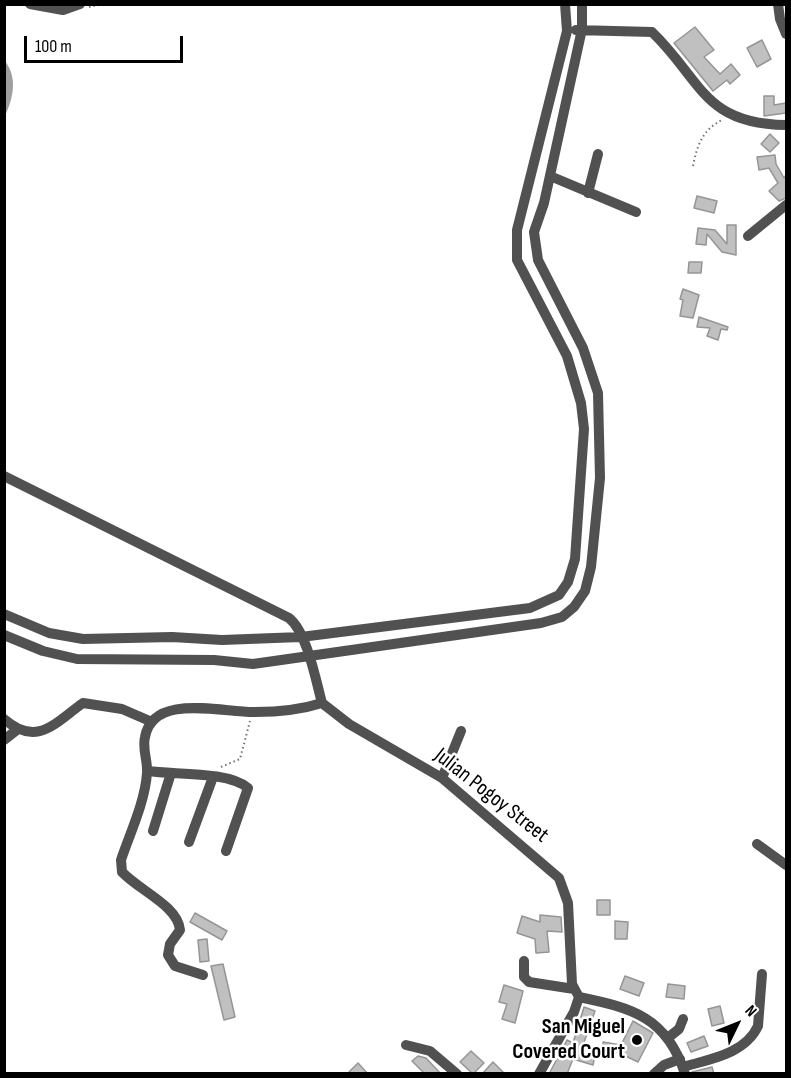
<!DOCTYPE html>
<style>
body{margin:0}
#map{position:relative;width:791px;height:1078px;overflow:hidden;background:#fff;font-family:"Sofia Sans Condensed",sans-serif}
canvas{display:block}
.frame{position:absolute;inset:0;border:6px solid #000;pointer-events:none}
.north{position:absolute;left:707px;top:994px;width:60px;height:60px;-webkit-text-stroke:4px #fff;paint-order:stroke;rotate:47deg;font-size:16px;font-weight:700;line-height:24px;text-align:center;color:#000}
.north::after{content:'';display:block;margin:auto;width:21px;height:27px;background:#000;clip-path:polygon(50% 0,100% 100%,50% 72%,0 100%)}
.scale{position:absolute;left:24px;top:36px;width:159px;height:27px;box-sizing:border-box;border:3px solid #000;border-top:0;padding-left:8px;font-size:18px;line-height:21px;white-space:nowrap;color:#000;-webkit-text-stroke:4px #fff;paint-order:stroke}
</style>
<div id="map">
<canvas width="791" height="1078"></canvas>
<div class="frame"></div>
<div class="north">N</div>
<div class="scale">100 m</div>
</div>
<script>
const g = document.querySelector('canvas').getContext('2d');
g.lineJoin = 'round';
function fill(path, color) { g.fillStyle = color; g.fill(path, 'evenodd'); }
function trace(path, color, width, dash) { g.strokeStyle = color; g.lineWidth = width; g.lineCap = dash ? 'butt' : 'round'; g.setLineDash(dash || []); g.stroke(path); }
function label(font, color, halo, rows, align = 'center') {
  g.font = font + ' "Sofia Sans Condensed",sans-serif'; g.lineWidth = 5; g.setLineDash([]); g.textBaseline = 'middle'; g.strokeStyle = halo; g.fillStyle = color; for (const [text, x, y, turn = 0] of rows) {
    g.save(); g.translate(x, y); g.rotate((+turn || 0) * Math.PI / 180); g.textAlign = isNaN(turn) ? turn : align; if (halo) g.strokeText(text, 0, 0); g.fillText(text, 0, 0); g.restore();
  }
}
const water = new Path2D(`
 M5,61c13,17 8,37 0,55z`);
const building = new Path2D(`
 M695,27l19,23 -10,7 16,17 11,-10 9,11 -10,9 -3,-4 -14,11 -39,-48z
 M762,40l9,19 -14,8 -10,-19z
 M764,96h10v9l12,-2v10l-22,3z
 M770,134l9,9 -9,9 -9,-8z
 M775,155l1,9 8,14 2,-3v23l-7,3 -10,-10 9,-8 -9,-15 -10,2 -2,-13z
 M697,196l20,5 -3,12 -20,-5z
 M727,225h9v30l-14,-3 -15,-18 -1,11 -10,-1 2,-16 17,2 12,14z
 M689,262h13l-1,11h-13z
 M683,289l16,6 -6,23 -13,-2 3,-16 -3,-1z
 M699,317l29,10 -1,3 -6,-1 -3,11 -11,-4 3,-8 -13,-1z
 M597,900h13v15h-13z
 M195,913l32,18 -5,9 -32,-18z
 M540,915l21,2 1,15 -15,-1 2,21 -13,1 -1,-14 -18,-6 5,-17 18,6z
 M615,921l13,1 -1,17h-12z
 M207,939l2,22 -9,1 -2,-22z
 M223,964l12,53 -11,3 -13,-54z
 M625,976l19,7 -5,13 -19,-7z
 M668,984l17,2 -1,13 -18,-2z
 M504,985l19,6 -8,32 -13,-4 5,-15 -8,-2z
 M720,1006l4,17 -12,3 -4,-17z
 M584,1007l11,4 -14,40 14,5 -2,9 -20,-6 -6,15h-18l18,-34 6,3z
 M633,1021l20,12 -15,29 -25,-12 -1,4 -8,-1 -1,-11 18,3z
 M704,1036l4,10 -17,6 -4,-9z
 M471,1051l13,12 -11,11 -13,-12z
 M418,1056l8,2 15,16h-16l-13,-13z
 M493,1062l12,12h-23z
 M358,1063l10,11h-21z
 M712,1067l2,7h-22v-2z`);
const path = new Path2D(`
 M89,7l15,-3
 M693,166c4,-20 9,-36 29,-46
 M221,767l19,-8 10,-38`);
const minor = new Path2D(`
 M30,4l33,6 17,-6
 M778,4l2,15 6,15
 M576,30l76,2c50,48 51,92 134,93
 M550,176l86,36
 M588,193l10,-39
 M748,236l38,-31
 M4,476l285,142c18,14 27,63 33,85
 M4,614l45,19 34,6 89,-2 50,3 79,-3 229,-29 29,-13 9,-13 7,-23 9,-130 -3,-26 -14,-47 -50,-96v-30l50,-199 -2,-27
 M4,635l39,16 34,8 137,1 39,4 288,-41 21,-6 12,-10 11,-16 6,-24 9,-89 -2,-85 -15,-45 -45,-88 -4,-28 10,-29 38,-174v-25
 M322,703l27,21 93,54 117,100 9,25 4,81 7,13c53,11 88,20 106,77
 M4,719c33,29 52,3 79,-16l39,6 30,13
 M4,740l14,-11
 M148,771c26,4 80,0 100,17l-22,63
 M442,778l19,-47
 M153,831l18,-58
 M189,842l24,-65
 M757,844l29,21
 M524,961v16l5,5 45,7
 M203,975l-28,-9 -7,-11 2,-11 10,-14c-2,-24 -40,-39 -58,-58l-1,-12c9,-27 24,-58 26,-87 1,-12 -5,-24 -2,-36 8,-45 79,-24 110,-25 23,0 45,-2 67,-9
 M669,1037l10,-8 4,-10
 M406,1045l24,6 27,23
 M683,1067c27,-8 62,-13 75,-41l4,-52
 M539,1074l35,-62 5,-15
 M654,1074l10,-9 16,-6`);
const markers = [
 [637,1040,6,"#000"]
];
const streetNames = [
 ["Julian Pogoy Street",491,796,38]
];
const poiNames = [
 ["San Miguel",625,1027],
 ["Covered Court",625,1052]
];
fill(water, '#9f9f9f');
fill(building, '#c0c0c0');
trace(building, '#959595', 1.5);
trace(path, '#737373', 2, [1.5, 3]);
trace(minor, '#515151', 10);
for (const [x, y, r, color] of markers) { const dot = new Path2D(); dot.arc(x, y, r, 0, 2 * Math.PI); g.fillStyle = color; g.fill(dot); trace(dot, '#fff', 2); }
label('22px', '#000', '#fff', streetNames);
label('bold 22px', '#000', '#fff', poiNames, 'right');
</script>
